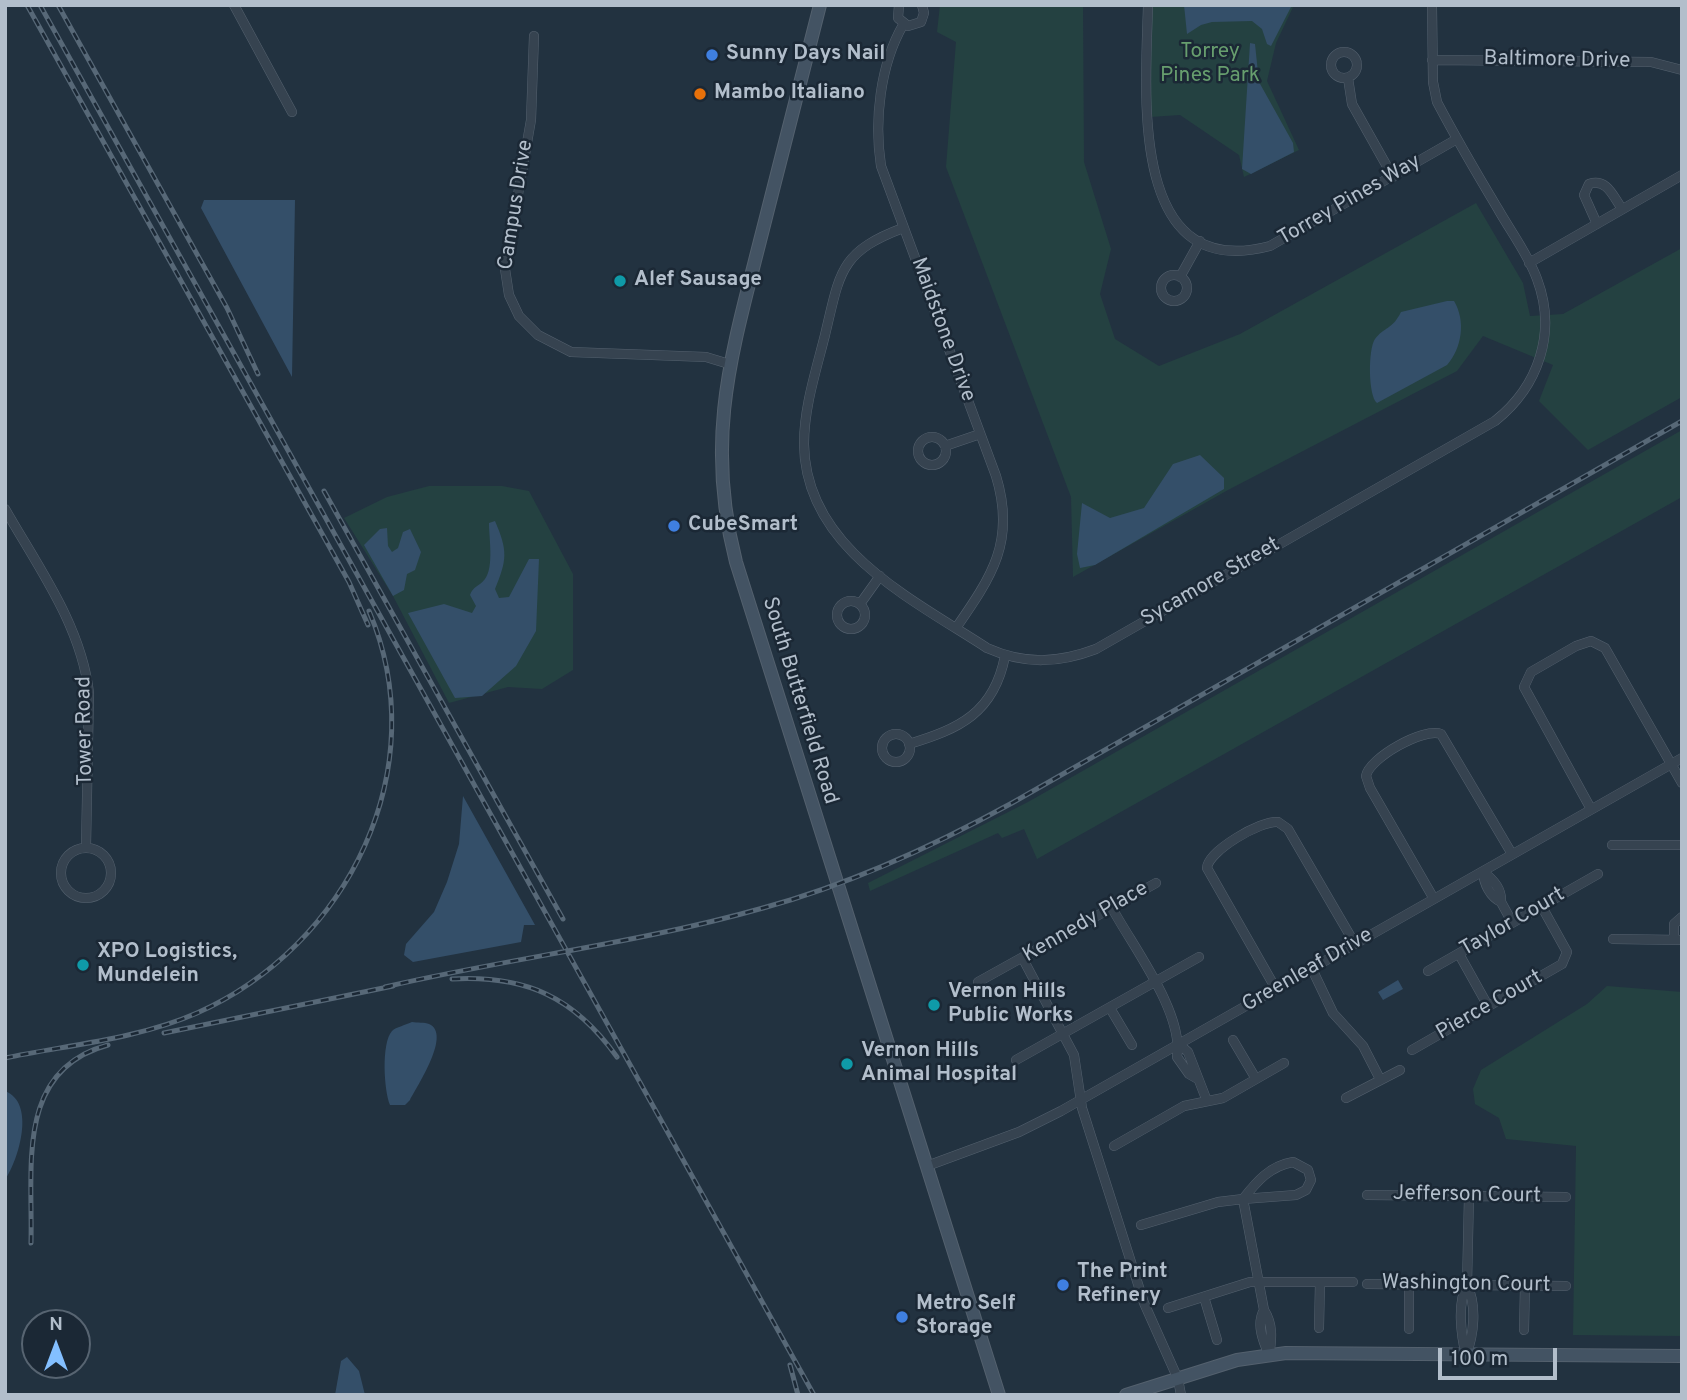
<!DOCTYPE html>
<style>
body{margin:0}
#map{position:relative;width:1687px;height:1400px;overflow:hidden;background:#223240;font-family:Overpass,sans-serif}
canvas{display:block}
.frame{position:absolute;inset:0;border:7px solid #b2becb;pointer-events:none}
.north{position:absolute;left:21px;top:1309px;width:70px;height:70px;box-sizing:border-box;background:#1b2835;border:2px solid #576471;border-radius:50%;rotate:0deg;font-size:19px;font-weight:700;line-height:28px;text-align:center;color:#b2becb}
.north::after{content:'';display:block;margin:auto;width:24px;height:32px;background:#83bfff;clip-path:polygon(50% 0,100% 100%,50% 72%,0 100%)}
.scale{position:absolute;left:1438px;top:1348px;width:119px;height:32px;box-sizing:border-box;border:4px solid #b2becb;border-top:0;padding-left:9px;font-size:21px;line-height:24px;white-space:nowrap;color:#b2becb;-webkit-text-stroke:5px #1b2835;paint-order:stroke}
</style>
<div id="map">
<canvas width="1687" height="1400"></canvas>
<div class="frame"></div>
<div class="north">N</div>
<div class="scale">100 m</div>
</div>
<script>
const g = document.querySelector('canvas').getContext('2d');
g.lineJoin = 'round';
function fill(path, color) { g.fillStyle = color; g.fill(path, 'evenodd'); }
function trace(path, color, width, dash) { g.strokeStyle = color; g.lineWidth = width; g.lineCap = dash ? 'butt' : 'round'; g.setLineDash(dash || []); g.stroke(path); }
function label(font, color, halo, rows, align = 'center') {
  g.font = font + ' Overpass,sans-serif'; g.lineWidth = 5; g.setLineDash([]); g.textBaseline = 'middle'; g.strokeStyle = halo; g.fillStyle = color; for (const [text, x, y, turn = 0] of rows) {
    g.save(); g.translate(x, y); g.rotate((+turn || 0) * Math.PI / 180); g.textAlign = isNaN(turn) ? turn : align; if (halo) g.strokeText(text, 0, 0); g.fillText(text, 0, 0); g.restore();
  }
}
const green = new Path2D(`
 M940,5h143l1,157 27,87 -11,45 15,45 44,27 81,-32 236,-131 47,80 7,33 33,-2 119,-66v149l-94,53 -49,-49 14,-36 -70,-29 -26,35 -229,119 -155,87 -2,-80 -125,-330 10,-125 -19,-10z
 M1152,5h142l-18,38 -9,38 32,69 -55,27 -5,-22 -59,-40 -30,2z
 M1682,430v67l-73,41 -572,321 -13,-30 -22,9 -4,-5 -128,58 -2,-8 160,-81z
 M429,486h73l27,5 44,83v96l-31,19 -34,-2 -59,16 -56,-107 -49,-78 43,-21z
 M1607,986l75,6v344l-109,-1 3,-189 -70,-7 -7,-21 -24,-14 -2,-15 8,-19 106,-66z`);
const water = new Path2D(`
 M1184,5h107v2l-20,39 -4,-2 -5,-15 -10,-8 -40,1 -11,3 -14,9z
 M1250,43l5,1 4,38 34,61 1,9 -43,22 -9,-5z
 M204,200h91l-3,177 -91,-169z
 M1447,301h7c12,20 8,47 -7,64l-70,38c-9,-7 -9,-54 -2,-64 9,-12 17,-9 26,-27z
 M1200,455l24,23v11l-129,76 -15,3 -3,-14 5,-51 28,15 34,-10 29,-44z
 M495,521c13,30 12,39 0,68l4,9 10,-1 20,-38h10l-3,72 -20,35 -34,30 -27,2 -47,-85 36,-9 28,9 4,-7 -6,-11c3,-9 10,-9 15,-16 9,-12 4,-41 4,-56z
 M387,528l1,18 4,6 6,-4 5,-16 7,-3 11,23 -6,18 -8,4 -3,16 -11,6 -29,-51 16,-16z
 M463,796l72,129h-11l-3,17 -108,20 -9,-7 2,-11 28,-32 13,-30 12,-38z
 M1398,980l5,9 -20,11 -5,-8z
 M412,1022c5,1 13,0 17,2 23,10 -12,62 -19,76l-5,5h-15c-6,-14 -9,-62 2,-74 4,-4 14,-6 20,-9z
 M5,1091c31,12 14,68 0,89z
 M347,1357l12,14 6,24h-30l6,-34z`);
const street = new Path2D(`
 M234,5l58,107
 M899,5l-1,13 10,8 13,-4 3,-9 -2,-8
 M1148,5c-2,85 -21,279 122,241l187,-107
 M903,25c-23,40 -29,96 -22,141l115,310c20,65 -4,100 -40,152
 M534,36l-3,84 -26,149 4,26 10,21 19,19 33,17 135,5 23,7
 M1331 65a13 13 0 1 1 26 0a13 13 0 1 1-26 0Z
 M1432,60l219,2 31,8
 M1348,78l4,26 41,73
 M1597,224l-13,-29 5,-11c18,-6 24,12 33,25
 M903,228c-64,24 -63,45 -78,107 -9,36 -21,72 -21,109 1,104 108,155 183,204 38,17 72,15 109,1l399,-228c44,-35 62,-89 42,-142 -9,-25 -26,-47 -39,-70 -21,-35 -42,-71 -61,-107l-4,-20 -1,-77
 M1529,263l153,-88
 M1161 288a13 13 0 1 1 26 0a13 13 0 1 1-26 0Z
 M1180,277l20,-36
 M918 451a14 14 0 1 1 28 0a14 14 0 1 1-28 0Z
 M945,446l35,-12
 M5,509c33,58 76,116 84,184l-3,154
 M837 615a14 14 0 1 1 28 0a14 14 0 1 1-28 0Z
 M860,604l20,-28
 M882 748a14 14 0 1 1 28 0a14 14 0 1 1-28 0Z
 M909,744c50,-15 85,-31 96,-88
 M1591,809l-67,-122 7,-15 45,-26 15,-5 14,7 77,135
 M1612,845h70
 M61 873a25 25 0 1 1 50 0a25 25 0 1 1-50 0Z
 M1483,872c10,7 19,17 18,30 -11,-5 -17,-18 -18,-30z
 M1434,899l-64,-111 -4,-12c3,-18 58,-49 75,-42l71,120
 M1501,902l11,20
 M1112,908c21,39 72,105 65,149l12,17 7,4
 M1613,939l69,1
 M1674,940v-16l8,-7
 M1459,954l29,52
 M1023,959l51,96 8,53 62,195 34,76 3,16
 M1312,969l21,44 30,33 17,33
 M1428,971l170,-97
 M978,982l178,-99
 M1276,989l-69,-121c1,-17 54,-48 71,-46l10,7 67,115
 M1110,1008l22,37
 M1233,1040l23,39
 M1179,1044l9,8 19,49
 M1412,1050l150,-86 5,-12 -25,-45
 M1016,1060l183,-103
 M1346,1098l54,-28
 M1114,1146l70,-40 39,-8 61,-35
 M1293,1162l15,8 3,10 -5,10 -10,5 -53,4c14,-18 27,-33 50,-37z
 M927,1166l92,-34 42,-21 621,-353
 M1367,1195l199,2
 M1141,1225l77,-23 25,-3 21,111c9,14 8,29 5,45 -6,-14 -13,-31 -5,-45
 M1367,1284l199,2
 M1409,1285v44
 M1204,1297l13,43
 M1168,1308l82,-26h103
 M1319,1328l1,-46
 M1524,1330l1,-44
 M1466,1355c8,-20 11,-50 1,-70l2,-89
 M1466,1355c-5,-20 -9,-52 1,-70`);
const secondary = new Path2D(`
 M820,5c-19,76 -38,152 -58,228 -30,119 -58,205 -26,329l263,833
 M1126,1395l111,-35 49,-7 396,3`);
const rail = new Path2D(`
 M27,5l322,577 19,43
 M40,5l774,1390
 M58,5l169,303 31,66
 M324,491l239,428
 M452,979c74,-4 122,18 165,78
 M385,987c125,-29 255,-44 378,-79 88,-24 169,-61 249,-105l670,-382
 M164,1033l229,-47
 M5,1058c63,-13 133,-19 192,-45 151,-67 239,-245 172,-402
 M31,1243c2,-76 -16,-173 77,-198
 M790,1365l8,30`);
const markers = [
 [712,55,7,"#3f7fe0"],
 [700,94,7,"#e8710a"],
 [620,281,7,"#0f9aa8"],
 [674,526,7,"#3f7fe0"],
 [83,965,7,"#0f9aa8"],
 [934,1005,7,"#0f9aa8"],
 [847,1064,7,"#0f9aa8"],
 [1063,1285,7,"#3f7fe0"],
 [902,1317,7,"#3f7fe0"]
];
const parkNames = [
 ["Torrey",1210,53],
 ["Pines Park",1210,77]
];
const poiNames = [
 ["Sunny Days Nail",726,55],
 ["Mambo Italiano",714,94],
 ["Alef Sausage",634,281],
 ["CubeSmart",688,526],
 ["XPO Logistics,",97,953],
 ["Mundelein",97,977],
 ["Vernon Hills",948,993],
 ["Public Works",948,1017],
 ["Vernon Hills",861,1052],
 ["Animal Hospital",861,1076],
 ["The Print",1077,1273],
 ["Refinery",1077,1297],
 ["Metro Self",916,1305],
 ["Storage",916,1329]
];
const streetNames = [
 ["Baltimore Drive",1557,61,1],
 ["Torrey Pines Way",1350,201,-30],
 ["Campus Drive",517,205,-81],
 ["Maidstone Drive",942,330,70],
 ["Sycamore Street",1211,583,-30],
 ["South Butterfield Road",799,701,73],
 ["Tower Road",86,731,-91],
 ["Kennedy Place",1086,923,-30],
 ["Taylor Court",1513,923,-30],
 ["Greenleaf Drive",1308,971,-30],
 ["Pierce Court",1490,1006,-30],
 ["Jefferson Court",1467,1196,1],
 ["Washington Court",1466,1285,1]
];
fill(green, '#244141');
fill(water, '#344f69');
trace(street, '#54616e', 10);
trace(secondary, '#54616e', 14);
trace(street, '#364350', 9);
trace(secondary, '#435363', 12);
trace(rail, '#576877', 5);
trace(rail, '#1b2835', 2.5, [8]);
for (const [x, y, r, color] of markers) { const dot = new Path2D(); dot.arc(x, y, r, 0, 2 * Math.PI); g.fillStyle = color; g.fill(dot); trace(dot, '#1b2835', 2.5); }
label('21px', '#679e6e', '#1b2835', parkNames);
label('bold 21px', '#b2becb', '#1b2835', poiNames, 'left');
label('21px', '#b2becb', '#1b2835', streetNames);
</script>
